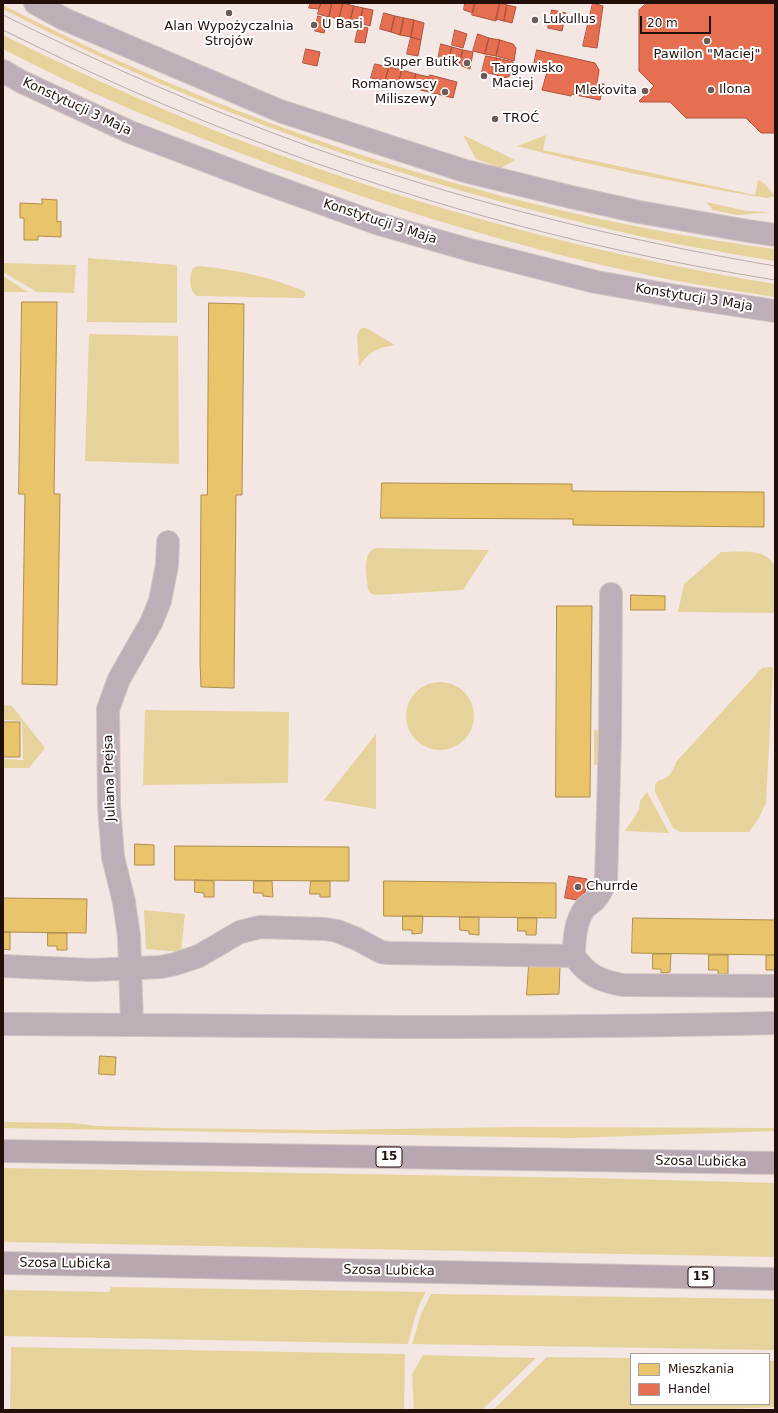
<!DOCTYPE html>
<meta charset="utf-8">
<style>
body{margin:0}
#map{position:relative;width:778px;height:1413px;overflow:hidden;background:#f4e7e3;font-family:"DejaVu Sans",sans-serif}
canvas{display:block}
.frame{position:absolute;inset:0;border:4px solid #220f0a;pointer-events:none}
.legend{position:absolute;left:630px;top:1353px;width:140px;height:52px;box-sizing:border-box;background:#fff;border:1px solid #a79f9d;margin:0;padding:5px 7px;list-style:none;font-size:12px;color:#220f0a}
.legend li{display:flex;align-items:center;gap:8px;height:20px}
.legend b{width:20px;border:1px solid #a79f9d}
.scale{position:absolute;left:640px;top:16px;width:71px;height:18px;box-sizing:border-box;border:2px solid #220f0a;border-top:0;padding-left:5px;font-size:12px;line-height:14px;white-space:nowrap;color:#220f0a;-webkit-text-stroke:3px #fff;paint-order:stroke}
</style>
<div id="map">
<canvas width="778" height="1413"></canvas>
<div class="frame"></div>
<ul class="legend">
<li><b style="height:11px;background:#e9c46a"></b>Mieszkania</li>
<li><b style="height:11px;background:#e76f51"></b>Handel</li>
</ul>
<div class="scale">20 m</div>
</div>
<script>
const g = document.querySelector('canvas').getContext('2d');
g.lineJoin = 'round';
function fill(path, color) { g.fillStyle = color; g.fill(path, 'evenodd'); }
function trace(path, color, width, dash) { g.strokeStyle = color; g.lineWidth = width; g.lineCap = dash ? 'butt' : 'round'; g.setLineDash(dash || []); g.stroke(path); }
function label(font, color, halo, rows, align = 'center') {
  g.font = font + ' "DejaVu Sans",sans-serif'; g.lineWidth = 4; g.setLineDash([]); g.textBaseline = 'middle'; g.strokeStyle = halo; g.fillStyle = color; for (const [text, x, y, turn = 0] of rows) {
    g.save(); g.translate(x, y); g.rotate((+turn || 0) * Math.PI / 180); g.textAlign = isNaN(turn) ? turn : align; if (halo) g.strokeText(text, 0, 0); g.fillText(text, 0, 0); g.restore();
  }
}
const green = new Path2D(`
 M3,5c241,124 504,209 772,244v12c-48,-8 -97,-16 -145,-27 -217,-49 -430,-122 -627,-225z
 M3,35c99,49 200,94 305,130 152,53 308,93 467,119v13c-32,-5 -65,-10 -97,-16 -83,-15 -165,-38 -246,-62 -105,-33 -209,-70 -311,-114 -40,-17 -79,-36 -118,-56z
 M463,135l52,25 -14,8 -25,-9z
 M546,135l-3,15 212,45 3,-15 6,3 11,13 -8,2 -13,-2c-80,-14 -159,-29 -237,-50z
 M706,202l41,9 25,1 -35,3 -24,-5z
 M88,258l89,7v58l-90,-1z
 M3,263l73,2 -2,28 -37,-1 -34,-20z
 M198,266c40,4 68,10 106,25l2,4 -3,3 -106,-2c-8,-5 -8,-20 -4,-28z
 M3,276l25,16h-25z
 M363,328h3l29,17c-18,3 -26,6 -36,22l-2,-32 3,-6z
 M89,334l89,2 1,128 -94,-3z
 M376,548l113,2 -26,40 -88,5 -5,-2 -2,-4c-1,-12 -7,-37 8,-41z
 M721,552c17,0 48,-5 54,16v45l-97,-1 6,-28z
 M769,667h3l1,3 -7,133 -7,15 -10,14h-68l-8,-4 -18,-36v-6l2,-5c11,-2 16,-8 19,-19l86,-94z
 M406 716a34 34 0 1 1 68 0a34 34 0 1 1-68 0Z
 M3,705l9,1 33,42 -16,20h-24l-2,-1v-8l20,1 -1,-39 -19,-1z
 M145,710l144,2 -1,71 -145,2z
 M594,730l6,1v34h-6z
 M376,734v75l-52,-9z
 M647,792l22,41 -44,-2 14,-21 1,-9z
 M144,910l41,4 -4,38 -35,-3z
 M3,1122l69,1 26,3 68,2 157,2 197,-3 255,1v3l-203,7 -569,-10z
 M3,1168l588,10 184,5v74l-772,-15z
 M111,1287l315,5c-10,16 -13,34 -18,52l-405,-8v-46l106,2z
 M431,1294l344,5v51l-363,-6 9,-30z
 M11,1347l394,7 -1,56h-394z
 M423,1355l113,3 -54,52h-68l-2,-36z
 M547,1357l84,1v46h138v-43h6v46l-72,3h-210z`);
const homes = new Path2D(`
 M42,199l15,1v22l4,-1v16l-23,-1v4h-14v-22h-4v-15l22,1z
 M22,302h35l-3,192h6l-3,191 -35,-1 3,-190h-6z
 M209,303l35,1 -2,191h-6l-2,193 -33,-1 -1,-25 1,-167h6z
 M382,483l190,1v7l192,1v35l-191,-2v-6l-192,-1z
 M631,595l34,1v14h-34z
 M557,606h35l-2,191h-34z
 M3,722h17v35h-17z
 M135,844l19,1v20h-19z
 M175,846l174,1v34l-174,-1z
 M195,880l19,1v16h-10v-4l-9,-1z
 M254,881h18l1,16 -10,-1v-3h-9z
 M311,881h19v16h-10v-3h-10z
 M384,881l172,2v35l-172,-2z
 M3,898l84,1 -1,34 -83,-1z
 M403,916h20l-1,17 -10,1v-4h-9z
 M460,917h19v18l-10,-1v-3l-9,-1z
 M518,918h19l-1,17h-10v-4h-8z
 M633,918l142,2v35l-143,-2z
 M3,932h7v18l-7,-1z
 M48,933h19v17h-10v-4h-9z
 M653,954h18l-1,18 -9,1v-4h-8z
 M709,955h19v19h-10v-4h-9z
 M775,955v15h-9v-14z
 M529,965l31,1 -1,28 -32,1z
 M100,1056l16,1 -1,18 -16,-1z`);
const shops = new Path2D(`
 M311,3h10l-2,6 -10,-1z
 M321,3h11l-3,14 -11,-3z
 M332,3h11l-4,16 -10,-2z
 M343,3l11,3 -4,16 -11,-3z
 M465,3h10l-2,10 -9,-3z
 M475,3h25l-4,18 -24,-6z
 M500,3l7,2 -3,16 -8,-2z
 M593,3l10,3 -6,42 -14,-2z
 M647,3h128v130h-14l-15,-15h-60l-16,-16h-30l-1,-1 15,-15 -15,-15v-61z
 M507,5l9,2 -4,16 -8,-2z
 M354,6l9,2 -3,15 -10,-1z
 M363,8l10,2 -3,16 -10,-3z
 M552,10l14,3 -4,18 -14,-3z
 M384,13l11,3 -4,16 -11,-3z
 M318,16l9,3 -3,14 -9,-2z
 M395,16l9,2 -4,17 -9,-3z
 M404,18l10,2 -3,17 -11,-2z
 M414,20l10,3 -3,17 -10,-3z
 M359,26l9,2 -3,15 -10,-1z
 M455,30l12,4 -4,14 -11,-3z
 M478,34l11,4 -4,16 -12,-3z
 M411,37l10,3 -3,16 -11,-2z
 M489,38l11,2 -4,16 -11,-2z
 M500,40l13,4 3,4 -2,13 -18,-5z
 M441,44l11,3 -4,15 -10,-2z
 M452,47l11,3 -4,15 -11,-3z
 M306,49l14,3 -3,14 -14,-3z
 M463,50l10,2 -3,17 -11,-4z
 M537,50l58,13 4,7 -2,13 7,1 -4,16 -29,-6v2l-29,-6 5,-18 -14,-3z
 M486,56l11,2 -4,16 -11,-2z
 M497,58l16,4 -2,13 -5,3 -13,-4z
 M375,64l14,3 -4,14 -14,-3z
 M389,67l13,3 -4,14 -13,-3z
 M402,70l14,4 -4,14 -14,-4z
 M416,74l13,3 -4,14 -13,-3z
 M430,75l27,7 -4,16 -28,-7z
 M569,876l18,3 -3,22 -19,-3z`);
const minor = new Path2D(`
 M574,956c0,-16 1,-35 11,-48 3,-3 7,-5 10,-8 5,-6 8,-12 11,-19l4,-145 1,-142
 M3,966l89,4 69,-3 14,-3 24,-8 41,-24 20,-5 65,2 12,2 20,8 24,13 7,1 186,3c13,19 26,25 49,29l152,1
 M3,1024c133,0 266,3 400,3 124,0 248,-1 372,-4
 M132,1024l-3,-88 -5,-34 -11,-45 -4,-51 -1,-97 11,-30 32,-56 9,-22 7,-36 1,-23`);
const tertiary = new Path2D(`
 M35,3l29,16 216,92 185,60 106,26 68,15 109,19 27,4
 M3,71l19,11 108,50 124,47 125,45 91,26 126,32 80,14 99,15`);
const primary = new Path2D(`
 M3,1151l772,12
 M3,1263l772,16`);
const tram = new Path2D(`
 M3,15c99,49 200,93 305,131 151,54 308,93 467,120
 M3,30c55,27 111,54 167,77 193,81 398,140 605,173`);
const markers = [
 [229,13,4,"#6c5b56"],
 [535,20,4,"#6c5b56"],
 [314,25,4,"#6c5b56"],
 [707,41,4,"#6c5b56"],
 [467,63,4,"#6c5b56"],
 [484,76,4,"#6c5b56"],
 [711,90,4,"#6c5b56"],
 [645,91,4,"#6c5b56"],
 [445,92,4,"#6c5b56"],
 [495,119,4,"#6c5b56"],
 [578,887,4,"#6c5b56"]
];
const shields = [
 [389,1157,26],
 [701,1277,26]
];
const shieldNames = [
 ["15",389,1157],
 ["15",701,1277]
];
const poiNames = [
 ["Lukullus",543,20],
 ["U Basi",322,25],
 ["Alan Wypożyczalnia",229,27,"center"],
 ["Strojów",229,42,"center"],
 ["Pawilon \"Maciej\"",707,55,"center"],
 ["Super Butik",459,63,"right"],
 ["Targowisko",492,69],
 ["Maciej",492,84],
 ["Romanowscy",437,85,"right"],
 ["Miliszewy",437,100,"right"],
 ["Ilona",719,90],
 ["Mlekovita",637,91,"right"],
 ["TROĆ",503,119],
 ["Churrde",586,887]
];
const streetNames = [
 ["Konstytucji 3 Maja",77,107,25],
 ["Konstytucji 3 Maja",380,222,18],
 ["Konstytucji 3 Maja",694,298,9],
 ["Juliana Prejsa",110,778,-92],
 ["Szosa Lubicka",701,1162,1],
 ["Szosa Lubicka",65,1264,1],
 ["Szosa Lubicka",389,1271,1]
];
fill(green, '#e6d29b');
fill(homes, '#e9c46a');
trace(homes, '#ad8e4d', 1);
fill(shops, '#e76f51');
trace(shops, '#ac523c', 1);
trace(minor, '#d1c5c2', 24);
trace(tertiary, '#d1c5c2', 24);
trace(primary, '#d1c5c2', 24);
trace(minor, '#beaeb8', 22);
trace(tertiary, '#beaeb8', 22);
trace(primary, '#b8a6b0', 22);
trace(tram, '#b8abad', 1);
for (const [x, y, r, color] of markers) { const dot = new Path2D(); dot.arc(x, y, r, 0, 2 * Math.PI); g.fillStyle = color; g.fill(dot); trace(dot, '#fff', 1.5); }
for (const [x, y, w] of shields) { const box = new Path2D(); box.roundRect(x - w / 2, y - 10, w, 20, 3); g.fillStyle = '#fff'; g.fill(box); trace(box, '#220f0a', 1); }
label('bold 12px', '#220f0a', null, shieldNames);
label('13px', '#220f0a', '#fff', poiNames, 'left');
label('13px', '#220f0a', '#fff', streetNames);
</script>
